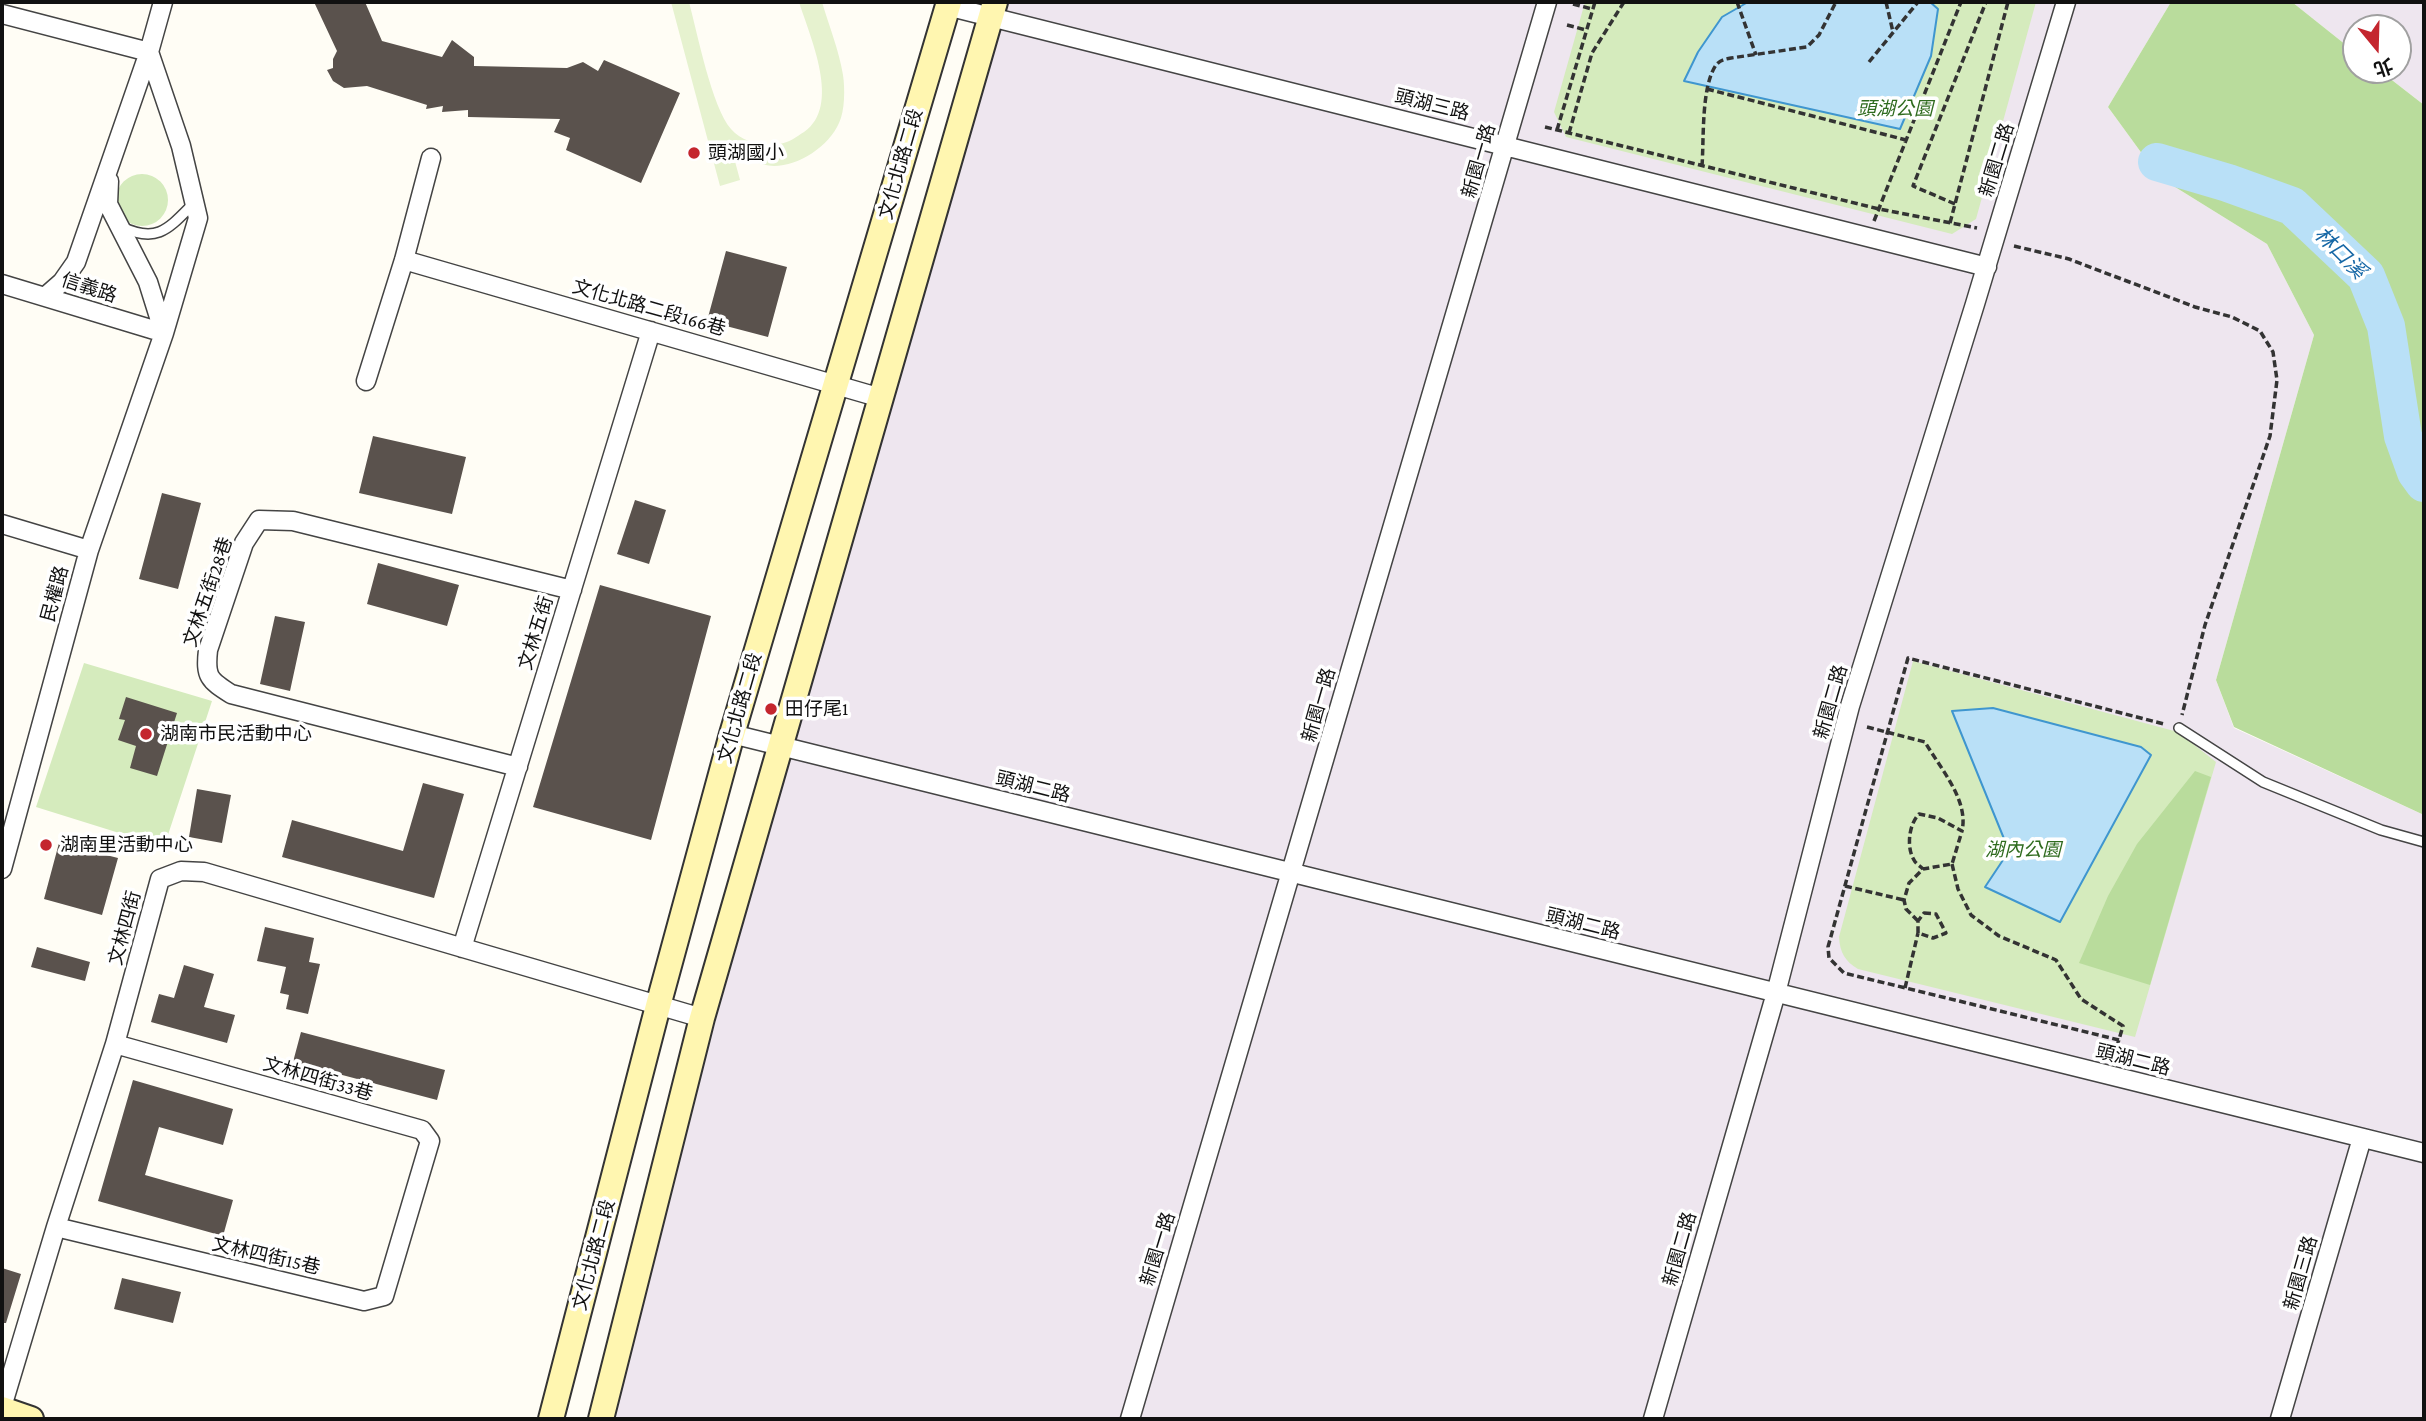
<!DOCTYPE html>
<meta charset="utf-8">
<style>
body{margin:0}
#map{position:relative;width:2426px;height:1421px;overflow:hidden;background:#fffdf5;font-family:"Crimson Pro","Noto Sans TC",serif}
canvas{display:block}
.frame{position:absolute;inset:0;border:4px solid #111;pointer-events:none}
.north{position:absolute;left:2342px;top:14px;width:70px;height:70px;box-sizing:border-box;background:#fff;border:2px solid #a0a0a0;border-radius:50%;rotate:161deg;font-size:19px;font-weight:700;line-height:28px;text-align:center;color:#111}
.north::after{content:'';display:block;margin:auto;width:24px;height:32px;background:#c4262e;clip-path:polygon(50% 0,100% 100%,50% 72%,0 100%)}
</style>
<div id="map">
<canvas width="2426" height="1421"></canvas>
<div class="frame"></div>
<div class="north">北</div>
</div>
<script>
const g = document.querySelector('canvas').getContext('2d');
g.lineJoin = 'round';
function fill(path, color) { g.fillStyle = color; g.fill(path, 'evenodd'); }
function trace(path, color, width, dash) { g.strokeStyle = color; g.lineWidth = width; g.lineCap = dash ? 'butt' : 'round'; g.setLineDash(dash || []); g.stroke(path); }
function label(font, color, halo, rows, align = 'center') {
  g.font = font + ' "Crimson Pro","Noto Sans TC",serif'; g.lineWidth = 7; g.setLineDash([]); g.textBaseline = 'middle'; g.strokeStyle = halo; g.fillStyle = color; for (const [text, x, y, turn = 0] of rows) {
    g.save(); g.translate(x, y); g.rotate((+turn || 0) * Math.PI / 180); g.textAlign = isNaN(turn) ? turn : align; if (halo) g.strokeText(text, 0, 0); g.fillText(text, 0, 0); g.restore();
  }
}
const industrial = new Path2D(`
 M1007,2h1164l-63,105 51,70 108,67 47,91 -98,345 18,48 190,87v604h-1821l288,-1017z
 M2292,2h132v103l-45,-35h19v-42h-42v25z`);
const green = new Path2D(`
 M1585,2h451l-60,217 -24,15 -386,-97 -12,-25z
 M116 200a26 26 0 1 1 52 0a26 26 0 1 1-52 0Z
 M1913,661l265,71 38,30 -81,275 -277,-68c-13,-8 -18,-16 -19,-32z
 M84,663l128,38 -48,146 -128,-40z`);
const forest = new Path2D(`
 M2171,2h121l64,51v17h23l45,35v710l-190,-88 -18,-47 98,-345 -47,-91 -108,-67 -51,-70z
 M2195,771l16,6 -61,208 -71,-22 29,-67 29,-52z`);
const pitch = new Path2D(`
 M671,2h18c8,30 23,106 42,127 11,13 33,18 49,15 10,-2 16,-7 24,-12 38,-26 6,-95 -5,-130h23c7,24 17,48 21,73 2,13 2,36 -4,48 -10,23 -40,43 -65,43 -15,-1 -27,-7 -41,-12l7,26 -20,6z`);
const water = new Path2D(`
 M1748,2h182l8,7 -7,47 -31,73 -216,-48 14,-29 24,-35z
 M1993,708l148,39 10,8 -91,167 -75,-35 24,-36 -57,-140z`);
const river = new Path2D(`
 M2157,162l71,21 64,23 74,70 20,50 17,110 13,36 8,11`);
const building = new Path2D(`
 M314,2h51l17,39 60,16 10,-17 22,17v9l93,2 16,-6 15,9 6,-11 76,33 -39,90 -75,-33 4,-12 -16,-6 6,-13 -92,-2v-7l-26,2 1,-6 -17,3 1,-4 -60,-19 -23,2 -11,-7 -6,-11 6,-2v-9l4,-8z
 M726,251l61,16 -19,70 -61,-16z
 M373,436l93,21 -14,57 -93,-21z
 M162,493l39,10 -23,86 -39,-10z
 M635,500l31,10 -17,54 -32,-10z
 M378,563l81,22 -12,41 -80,-22z
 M600,585l111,31 -60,224 -118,-33z
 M275,616l30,6 -15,69 -30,-7z
 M126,697l51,16 -20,63 -27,-8 6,-22 -18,-6 7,-20 -6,-1z
 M423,783l41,11 -30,104 -152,-41 10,-37 111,31z
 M197,789l34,6 -9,48 -33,-6z
 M59,843l59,15 -16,57 -58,-16z
 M265,927l49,11 -5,24 11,2 -12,50 -22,-5 3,-14 -9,-2 6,-26 -29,-6z
 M37,947l53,15 -5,19 -54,-14z
 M184,965l30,9 -10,33 31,8 -8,28 -76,-21 8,-28 15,4z
 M301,1032l144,38 -8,30 -144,-38z
 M133,1080l100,29 -10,36 -64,-18 -14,48 88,25 -10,36 -125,-35z
 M2,1268l19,6 -15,49h-4z
 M122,1278l59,14 -8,31 -59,-14z`);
const path = new Path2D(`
 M1737,2l19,53
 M1886,2l7,30
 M1573,4l19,5
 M1567,25l19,5
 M1869,62l49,-60
 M1707,89l199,51
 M1545,127l334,82 98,19
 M1557,130l38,-128
 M1569,133l23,-80 32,-51
 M1702,166c2,-27 -1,-79 14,-101 4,-5 9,-6 15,-7l76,-11 12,-12 17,-33
 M1955,204l-42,-18 73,-184
 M1874,221l87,-219
 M1950,223l58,-221
 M2014,246l55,13 126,48 37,10 28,14 13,21 4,28 -7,56 -65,189 -23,90
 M1867,727l58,15c15,26 44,58 37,89
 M1952,864l6,25 13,26 28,21 57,24 25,39 42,27 -9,30
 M1845,886l59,14
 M1924,913l12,1 10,19 -13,5 -15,-5v-12z
 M1918,921l-12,-12 -2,-9 5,-17 14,-14 29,-5 10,-33 -24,-13 -19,-4c-10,10 -13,33 -5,46 2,4 6,6 9,9
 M1905,988l13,-55
 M2119,1040l-275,-67 -15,-15 -1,-11 80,-289 256,66`);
const lane = new Path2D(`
 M122,227c36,17 47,1 72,-24
 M2179,728l84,54 118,48 43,12`);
const street = new Path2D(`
 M947,6l1040,261
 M2,14l147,38
 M109,181l-1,23 40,78 16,51
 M404,260l477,138
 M2,284l162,49
 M46,296l16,-14 14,-20 73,-210 14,-50
 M366,381l38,-121 27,-102
 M2,524l87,26
 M732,734l1692,419
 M518,767l-287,-73c-22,-14 -26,-17 -23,-44l36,-107 15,-23 34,1 279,69
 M2,869l87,-319 75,-217 34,-115 -17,-72 -32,-94
 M462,948l189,-617
 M56,1227l308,74 20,-5 46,-155 -8,-11 -307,-86
 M2,1407l54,-180 59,-183 45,-165 21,-8 23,1 498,146
 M1130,1419l417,-1417
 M1653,1419l123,-426 74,-287 125,-402 91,-302
 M2280,1419l82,-281`);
const secondary = new Path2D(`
 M2,1409l29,10
 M551,1419l107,-413 74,-272 217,-732
 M601,1419l101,-401 293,-1016`);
const markers = [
 [694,153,7,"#c4262e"],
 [771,709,7,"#c4262e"],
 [146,734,7,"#c4262e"],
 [46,845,7,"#c4262e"]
];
const streetNames = [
 ["頭湖三路",1432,105,14],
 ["新園二路",1997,160,-73],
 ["新園一路",1479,161,-74],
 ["文化北路二段",901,164,-74],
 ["信義路",89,288,18],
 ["文化北路二段166巷",649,308,16],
 ["文林五街28巷",208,592,-71],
 ["民權路",55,594,-75],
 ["文林五街",536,633,-73],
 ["新園二路",1831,702,-74],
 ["新園一路",1319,705,-74],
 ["文化北路二段",740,708,-74],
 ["頭湖二路",1033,787,14],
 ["頭湖二路",1583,924,14],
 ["文林四街",125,928,-75],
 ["頭湖二路",2133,1060,14],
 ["文林四街33巷",318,1079,16],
 ["新園一路",1158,1249,-73],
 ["新園二路",1680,1249,-74],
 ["文化北路二段",594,1255,-75],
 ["文林四街15巷",266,1256,13],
 ["新園三路",2301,1273,-74]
];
const parkNames = [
 ["頭湖公園",1895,109],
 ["湖內公園",2023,850]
];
const poiNames = [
 ["頭湖國小",708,153],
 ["田仔尾1",785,709],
 ["湖南市民活動中心",160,734],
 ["湖南里活動中心",60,845]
];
const waterNames = [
 ["林口溪",2340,253,45]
];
fill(industrial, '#eee6ef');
fill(green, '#d5ebbd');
fill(forest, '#b9dc9c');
fill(pitch, '#e6f2cf');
fill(water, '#b9e0f7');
trace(water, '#3f96cf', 2);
trace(river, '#b9e0f7', 38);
fill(building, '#5a524d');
trace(lane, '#444', 12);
trace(street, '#444', 21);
trace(secondary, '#333', 28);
trace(path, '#333', 3.5, [7, 3.5]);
trace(lane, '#fff', 9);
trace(street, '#fff', 18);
trace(secondary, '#fff6b0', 24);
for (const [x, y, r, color] of markers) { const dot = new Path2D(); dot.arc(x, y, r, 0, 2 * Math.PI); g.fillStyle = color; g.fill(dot); trace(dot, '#fff', 2.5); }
label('19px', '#111', '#fff', streetNames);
label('italic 19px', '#2f6b1f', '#fff', parkNames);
label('19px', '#111', '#fff', poiNames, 'left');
label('italic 21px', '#1768a6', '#fff', waterNames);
</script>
